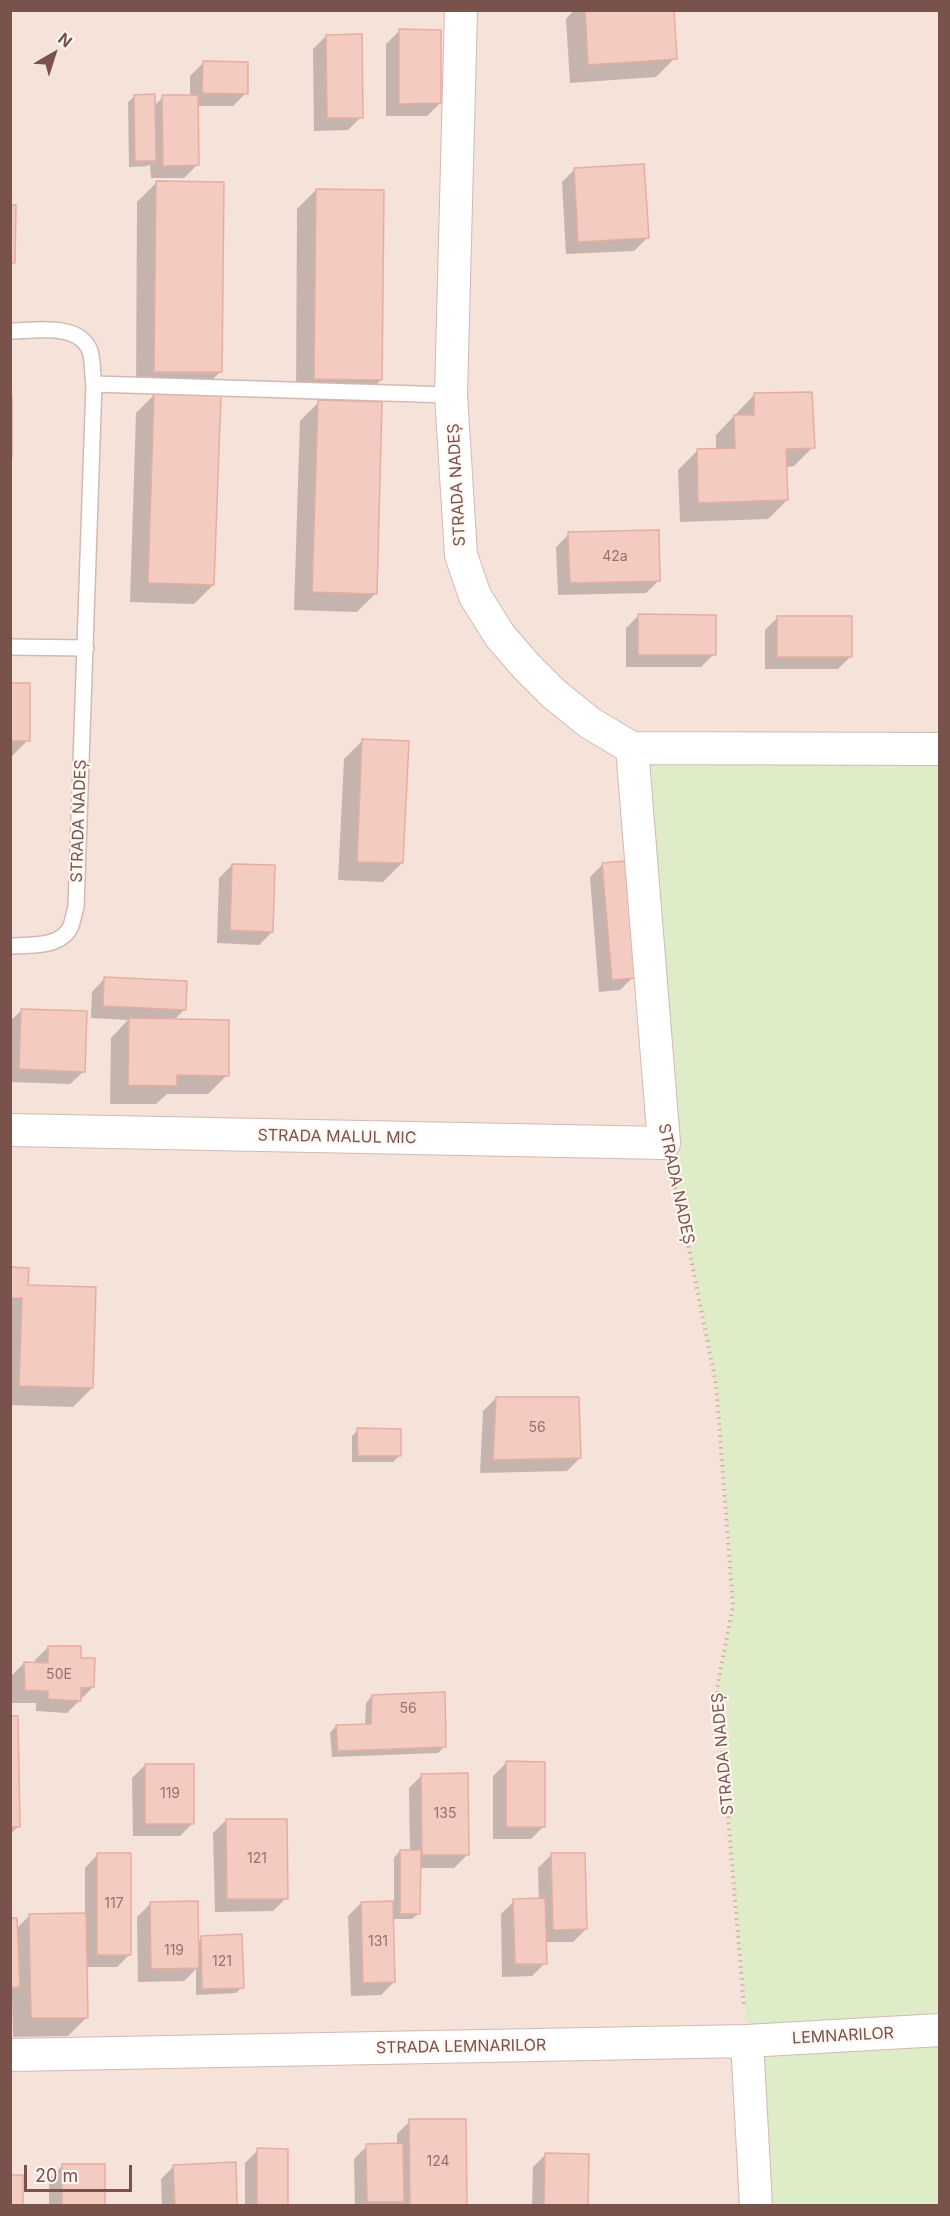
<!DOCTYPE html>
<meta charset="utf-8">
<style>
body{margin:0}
#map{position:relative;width:950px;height:2216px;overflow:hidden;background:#fdf2eb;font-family:Inter,sans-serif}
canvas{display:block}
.frame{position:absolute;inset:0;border:12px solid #7a524c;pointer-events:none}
.north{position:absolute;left:24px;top:24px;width:60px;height:60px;-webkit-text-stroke:4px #fff7f2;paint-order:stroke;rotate:39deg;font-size:16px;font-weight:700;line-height:24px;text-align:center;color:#7a524c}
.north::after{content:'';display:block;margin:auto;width:21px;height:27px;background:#7a524c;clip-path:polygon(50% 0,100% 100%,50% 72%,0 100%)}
.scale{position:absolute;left:24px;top:2165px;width:108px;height:27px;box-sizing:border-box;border:3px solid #7a524c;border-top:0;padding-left:8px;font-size:18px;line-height:21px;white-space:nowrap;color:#7a524c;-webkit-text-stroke:4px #fff7f2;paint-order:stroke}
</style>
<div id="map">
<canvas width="950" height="2216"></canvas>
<div class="frame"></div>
<div class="north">N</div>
<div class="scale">20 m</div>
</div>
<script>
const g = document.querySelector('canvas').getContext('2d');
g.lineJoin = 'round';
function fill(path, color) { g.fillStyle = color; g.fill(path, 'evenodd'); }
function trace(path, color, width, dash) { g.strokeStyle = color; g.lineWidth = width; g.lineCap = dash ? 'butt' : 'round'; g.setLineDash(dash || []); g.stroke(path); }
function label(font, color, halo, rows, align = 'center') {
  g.font = font + ' Inter,sans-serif'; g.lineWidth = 4.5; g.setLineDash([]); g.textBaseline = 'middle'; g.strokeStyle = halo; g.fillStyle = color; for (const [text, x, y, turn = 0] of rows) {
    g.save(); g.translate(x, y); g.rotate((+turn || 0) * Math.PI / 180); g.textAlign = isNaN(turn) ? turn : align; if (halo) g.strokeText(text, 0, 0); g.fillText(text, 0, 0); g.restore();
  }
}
const residential = new Path2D(`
 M11,11h928v738l-275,394 18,71 34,170 17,221 -16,83 30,353 9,164 -745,1z`);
const green = new Path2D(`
 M632,748l307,1v1456h-183l-9,-164 -30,-353 16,-83 -17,-221 -34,-170 -18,-71z`);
const shadow = new Path2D(`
 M574,10h98l3,48 -19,19 -86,6 -4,-64z
 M399,31l41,72 -13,13h-41v-72z
 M326,36l35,81 -13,13 -34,1 -1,-82z
 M203,63l43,30 -13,13h-37l1,59 -13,13h-33l-1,-14 -2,2 -19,1 -1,-65 7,-6 19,10 9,-9h27v-21z
 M575,169l72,69 -13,13 -68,3 -4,-72z
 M156,183l64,189 -19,19 -65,-1 1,-188z
 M316,190l65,190 -19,18h-66l1,-189z
 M155,394l58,191 -19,19 -64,-2 6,-189z
 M754,395l59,52 -19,19 -8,1 1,33 -19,19 -88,3 -2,-52 19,-19 19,-1v-15z
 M319,402l57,191 -19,19 -63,-2 6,-189z
 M569,534l90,46 -13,13 -88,2 -2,-48z
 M639,615l75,39 -13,13h-75v-39z
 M778,617l73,39 -13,13h-73v-39z
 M10,684l18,56 -18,18z
 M363,740l39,123 -19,19 -45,-2 6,-121z
 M603,864l30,113 -13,13 -21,2 -9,-115z
 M232,865l40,67 -13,13 -42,-2 2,-65z
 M105,978l80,31 -11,11 53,55 -19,19h-41l-11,10h-46l1,-66 17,-18 -37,-2 1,-26z
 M22,1010l62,61 -14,13 -60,-2v-61z
 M10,1269l82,119 -19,19 -63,-2z
 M496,1398l84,60 -13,13 -87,2 3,-62z
 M358,1430l42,25 -7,7h-41v-26z
 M48,1647l32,12 13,28 -26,26 -31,-2v-8h-24l-1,-27 13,-13 11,1v-4z
 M372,1696l72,51 -6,6 -106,4 -2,-24 6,-7 29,-1 1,-22z
 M10,1718l9,108 -9,8z
 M506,1763l38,63 -13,13h-38v-63z
 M145,1765l48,58 -13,13h-47l-1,-58z
 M422,1775l46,79 -14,14h-35v45l-7,6h-20l2,63 -13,13 -30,1 -3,-80 13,-13 33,-1v-44l6,-7h10l-1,-63z
 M226,1820l60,78 -13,13 -58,1 -2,-79z
 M98,1854l32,100 -13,13h-31l1,50 -19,19 -55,1 -3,-118 6,10 14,-14 55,-1v-46z
 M551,1855l35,74 -13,13h-29l1,21 -13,13 -30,1 -1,-63 13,-13 25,-1 -1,-32z
 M150,1904l47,39 5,-5 40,49 -6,6 -40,2v-26l-12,12 -46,1 -1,-65z
 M410,2121l56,85h-111l-1,-47 13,-13 30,-1v-11z
 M258,2150l28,56h-41v-43z
 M546,2154l41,52h-55l1,-39z
 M62,2166l41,40h-54v-27z
 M174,2166l62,40h-74l-1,-27z`);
const building = new Path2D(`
 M585,10h89l3,49 -89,6z
 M399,29l42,1v73l-42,1z
 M362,34l1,84h-36l-1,-83z
 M203,61l45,1v32l-46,-1z
 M155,94l1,67h-21l-1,-66z
 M162,95h36l1,70 -36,1z
 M644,164l5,74 -71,4 -4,-74z
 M156,181l68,1 -2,190h-68z
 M316,189l68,1 -2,190 -68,-1z
 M10,205h6l-1,58h-5z
 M812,392l3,56 -29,1 2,51 -90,3 -1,-54 38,-1 -1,-33h20v-22z
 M154,393l67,2 -7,190 -66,-2z
 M10,397h2v60h-2z
 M318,400l64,2 -5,192 -65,-2z
 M659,530l1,51 -90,2 -2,-51z
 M638,614l78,1v40h-78z
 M777,616h75v41h-75z
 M10,683h20v58h-20z
 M362,739l47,2 -6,122 -46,-1z
 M625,861l10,117 -23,2 -10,-117z
 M232,864l43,1 -2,67 -43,-2z
 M104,977l83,4 -1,29 -83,-4z
 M21,1009l66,2 -2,61 -66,-3z
 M129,1018l100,2v56l-52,-1v11l-49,-1z
 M10,1267l19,1 -1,17 68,2 -3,101 -74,-2 3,-88h-12z
 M496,1397h83l2,61 -88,2z
 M357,1428l44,1v27h-43z
 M48,1646h33v12h14l-1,29 -13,1v13l-33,-2v-8l-23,-1 -1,-28 24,1z
 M445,1692l1,55 -108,4 -2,-26 35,-1 1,-29z
 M10,1716h8l2,111h-10z
 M506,1761l39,1v65h-39z
 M145,1764h49v60h-49z
 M468,1773l1,82h-47l-1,-81z
 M226,1819h61l1,80h-61z
 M400,1850h21l-1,64h-20z
 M97,1853h34v102h-34z
 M551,1853h34l2,76 -34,1z
 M545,1898l2,66h-32l-2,-65z
 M198,1901l1,67 -48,1 -1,-67z
 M393,1901l2,81 -32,1 -2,-81z
 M86,1913l2,105h-57l-2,-104z
 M10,1918h7l3,69 -10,1z
 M242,1934l2,54 -42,1 -1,-53z
 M409,2119h57l1,87h-57z
 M403,2143l1,59h-37l-1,-58z
 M257,2148l31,1v57h-31z
 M545,2153l44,1 -1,52h-44z
 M236,2162l1,44h-62l-2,-41z
 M62,2164h43v42h-43z
 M10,2175h13v31h-13z`);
const path = new Path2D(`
 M672,1176l10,38 34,170 17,221 -16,83 27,318`);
const service = new Path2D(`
 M10,331c24,0 69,-9 80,20 3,9 2,23 4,33l-18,523c-2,6 -3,13 -5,19 -10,22 -41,19 -61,20
 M94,384l357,11
 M10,647l76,1`);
const minor = new Path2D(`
 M461,10l-10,385 10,160 14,41 25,40 26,30 28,28 36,29 42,25
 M632,748l308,1
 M10,1130l654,13 -32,-395
 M747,2041l9,165
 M10,2055l737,-14 193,-11`);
const numberNames = [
 ["42a",615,557],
 ["56",537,1428],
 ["50E",59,1675],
 ["56",408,1709],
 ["119",170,1794],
 ["135",445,1814],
 ["121",257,1859],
 ["117",114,1904],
 ["131",378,1942],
 ["119",174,1951],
 ["121",222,1962],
 ["124",438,2162]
];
const streetNames = [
 ["STRADA NADEȘ",457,485,-93],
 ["STRADA NADEȘ",79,821,-88],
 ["STRADA MALUL MIC",337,1137,1],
 ["STRADA NADEȘ",676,1184,78],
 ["STRADA NADEȘ",723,1754,-95],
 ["LEMNARILOR",843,2036,-3],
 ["STRADA LEMNARILOR",461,2047,-1]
];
fill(residential, '#f5e2d9');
fill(green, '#deecc8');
fill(shadow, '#0003');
fill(building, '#f4cbc1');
trace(building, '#e7ada1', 1.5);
trace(service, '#d3b9b2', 18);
trace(minor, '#d3b9b2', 34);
trace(path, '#d9ada3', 4, [1.5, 4.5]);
trace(service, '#fff', 15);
trace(minor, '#fff', 32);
label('14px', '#987069', null, numberNames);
label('16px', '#7a524c', '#fff7f2', streetNames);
</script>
